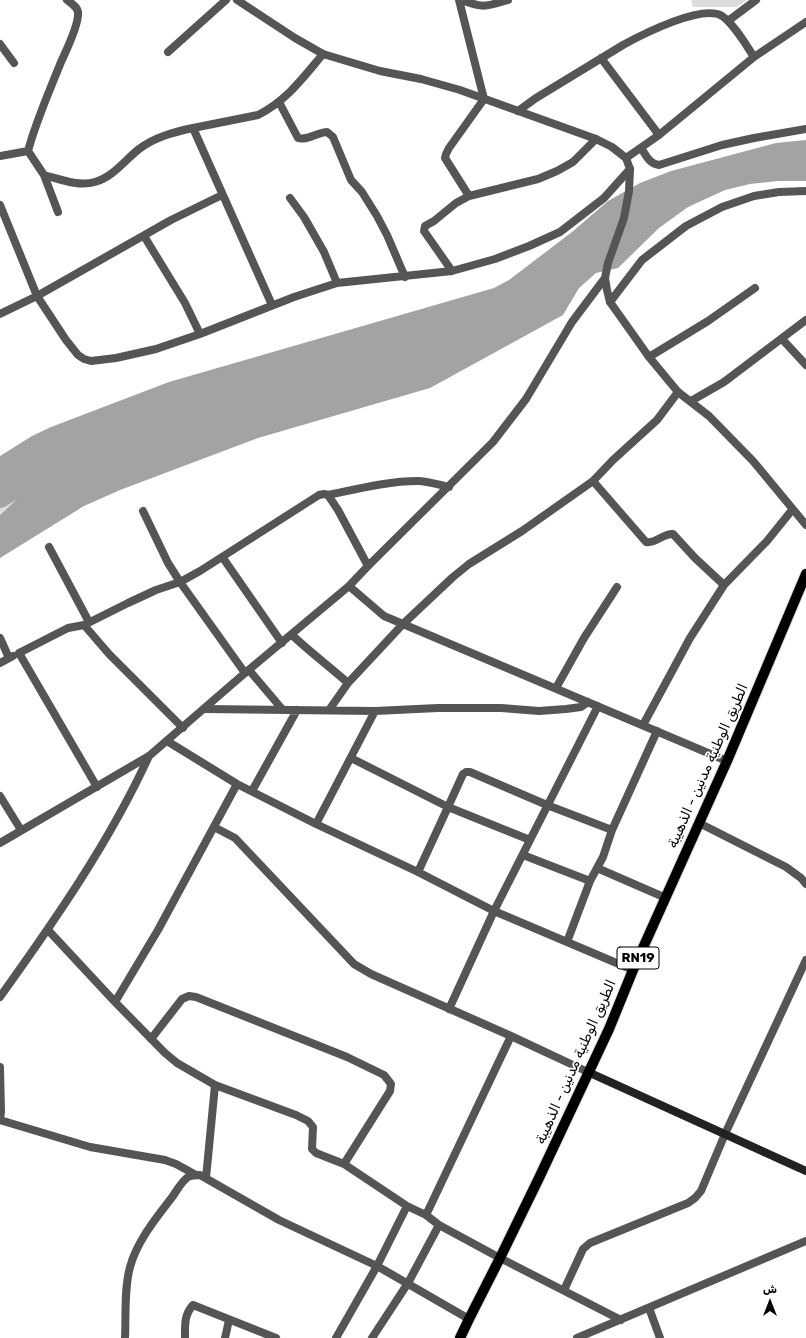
<!DOCTYPE html>
<meta charset="utf-8">
<style>
body{margin:0}
#map{position:relative;width:806px;height:1338px;overflow:hidden;background:#fff;font-family:Rubik,"Noto Sans Arabic",sans-serif}
canvas{display:block}
.north{position:absolute;left:750px;top:1282px;width:40px;height:40px;-webkit-text-stroke:3px #fff;paint-order:stroke;rotate:0deg;font-size:11px;font-weight:700;line-height:16px;text-align:center;color:#000}
.north::after{content:'';display:block;margin:auto;width:14px;height:18px;background:#000;clip-path:polygon(50% 0,100% 100%,50% 72%,0 100%)}
</style>
<div id="map">
<canvas width="806" height="1338"></canvas>
<div class="north">ش</div>
</div>
<script>
const g = document.querySelector('canvas').getContext('2d');
g.lineJoin = 'round';
function fill(path, color) { g.fillStyle = color; g.fill(path, 'evenodd'); }
function trace(path, color, width, dash) { g.strokeStyle = color; g.lineWidth = width; g.lineCap = dash ? 'butt' : 'round'; g.setLineDash(dash || []); g.stroke(path); }
function label(font, color, halo, rows, align = 'center') {
  g.font = font + ' Rubik,"Noto Sans Arabic",sans-serif'; g.lineWidth = 3.5; g.setLineDash([]); g.textBaseline = 'middle'; g.strokeStyle = halo; g.fillStyle = color; for (const [text, x, y, turn = 0] of rows) {
    g.save(); g.translate(x, y); g.rotate((+turn || 0) * Math.PI / 180); g.textAlign = isNaN(turn) ? turn : align; if (halo) g.strokeText(text, 0, 0); g.fillText(text, 0, 0); g.restore();
  }
}
const green = new Path2D(`
 M691,0h56l-10,7h-44z
 M31,479l-14,20 -17,16v-28z`);
const water = new Path2D(`
 M806,140v41h-28l-28,3 -25,6 -37,17 -29,21 -41,40 -22,5 -17,15 -16,27 -133,73 -172,50 -138,52 -36,16 -84,52v-43l17,-16 13,-20 -30,8v-31l32,-20 19,-9 118,-45 325,-94 15,-8 63,-48 36,-31 32,-18 31,-12 105,-28z`);
const river = new Path2D(`
 M0,498l54,-33`);
const minor = new Path2D(`
 M459,0l25,99 -35,49 -3,6 -1,4 24,38
 M461,0c22,8 24,7 47,0
 M728,21l28,-21
 M0,44l14,19
 M168,52l58,-52
 M601,58l58,77
 M279,102l19,36c9,3 20,-6 29,-6l6,5 18,43 11,12 15,24 10,19 18,42
 M518,111l18,-13 87,-53c20,-11 79,-41 99,-29 12,8 24,29 32,41
 M641,148c5,7 8,16 18,17l63,-20 32,-7 52,-9
 M28,151c8,-30 21,-59 33,-89 5,-11 18,-37 17,-49 0,-6 -6,-9 -11,-13
 M0,156l28,-5 16,24c15,4 35,12 51,7 18,-5 30,-22 44,-33 16,-12 35,-17 54,-21
 M626,158l33,-23 95,-78 52,-35
 M44,175l14,37
 M290,198l14,19 20,35 13,31
 M0,205l37,91 134,-76 51,-25
 M144,236l41,67 15,31
 M452,271l-28,-40 1,-5 9,-5 22,-18 13,-7 69,-17 19,-8 16,-9 23,-23
 M610,302l32,-42 44,-34 36,-19 32,-11 25,-4 27,-1
 M272,305l-79,-177 65,-13c29,-15 44,-36 65,-61
 M0,314l37,-18 29,44 12,15 6,4 7,2 25,-3 40,-9 44,-15 94,-37 43,-14 115,-12 43,-12 34,-13 31,-14 44,-34 26,-29
 M782,339l24,26
 M649,357l59,-36 47,-33
 M691,401l33,-19 82,-62
 M593,481l53,61c10,2 17,-9 27,-8l22,24 29,27
 M328,495c29,-6 60,-14 90,-14 10,0 21,4 31,6
 M143,511l25,52 12,19 65,91
 M49,547l40,75
 M223,558l59,85
 M349,586l35,30 343,145
 M84,625l25,29 74,74
 M292,635c18,17 38,32 56,48
 M0,638l9,20
 M0,663l13,-7
 M249,670l33,39
 M556,688l28,-50 33,-51
 M205,709l170,2 63,-3h63l38,3 27,-2 15,-2 7,-5
 M329,710l19,-27 55,-59 50,-47 16,-13 53,-33 71,-50 20,-21 44,-40 21,-28
 M643,725l47,-87 34,-53 43,-44 25,-31
 M167,741l70,43 79,40 102,48 76,39 139,59
 M351,758l97,49 15,-33 3,-2h4l77,33 65,25
 M97,787l-78,-134 49,-25 16,-3 44,-22 28,-13 24,-8 20,-11 119,-76 5,-1 4,1 10,15 30,56
 M252,791l45,-81
 M0,796l21,34
 M699,823l87,44 15,11 5,6
 M316,824l59,-113
 M214,827l21,11 119,126 17,10 140,62 77,36
 M523,855l67,26
 M597,868l69,30
 M418,872l30,-65 82,33
 M48,930l67,72 50,51 12,10 38,22 81,30 12,6 5,6 -1,22 4,4 28,11 63,42 19,9 13,10 61,33 121,62
 M567,942l23,-61 13,-24 9,-27 45,-99
 M115,1002l43,-72 79,-146
 M449,1009l45,-98 104,-205
 M151,1039l31,-40 7,-3 7,1 151,60 37,18 7,9 -1,7 -46,73
 M0,1067l1,45 -1,7
 M0,1120l90,27 75,13 11,4 20,11
 M206,1178l9,-93
 M426,1215l85,-179
 M564,1290l19,-41 7,-6 98,-40 7,-5 6,-7 24,-57 81,-174
 M649,1308l11,30
 M125,1338c1,-22 -1,-49 5,-71 7,-26 26,-49 43,-71 4,-6 9,-15 15,-19 4,-2 8,-2 12,-2l79,45 98,46 92,53
 M185,1338c0,-13 -1,-23 8,-33l83,33
 M225,1338l4,-18
 M336,1338l41,-72 30,-60
 M372,1338l36,-55 31,-58
 M577,1338l229,-97`);
const tertiary = new Path2D(`
 M237,0l58,38 28,16 57,17 41,8 39,11 136,49 16,8 14,11 4,11 -1,22 -5,27 -16,45 -3,15 2,12 3,12 39,55 29,35 31,24 44,45 53,64
 M0,843l149,-87 96,-83 104,-87 19,-20 125,-124 33,-43 46,-77 33,-44
 M0,997c55,-77 109,-154 149,-241`);
const secondary = new Path2D(`
 M588,1072l218,99`);
const primary = new Path2D(`
 M460,1338l9,-19 31,-61 39,-80 70,-149 24,-59 94,-209 79,-187`);
const shields = [
 [638,958,42]
];
const shieldNames = [
 ["RN19",638,958]
];
const streetNames = [
 ["الطريق الوطنية مدنين - الذهيبة",708,766,-66],
 ["الطريق الوطنية مدنين - الذهيبة",576,1062,-66]
];
fill(green, '#dcdcdc');
fill(water, '#a3a3a3');
trace(river, '#a3a3a3', 20);
trace(primary, '#dbdbdb', 12);
trace(minor, '#555', 8);
trace(tertiary, '#555', 8);
trace(secondary, '#222', 8);
trace(primary, '#000', 10);
for (const [x, y, w] of shields) { const box = new Path2D(); box.roundRect(x - w / 2, y - 11, w, 22, 3); g.fillStyle = '#fff'; g.fill(box); trace(box, '#000', 1); }
label('bold 13px', '#000', null, shieldNames);
label('14px', '#000', '#fff', streetNames);
</script>
